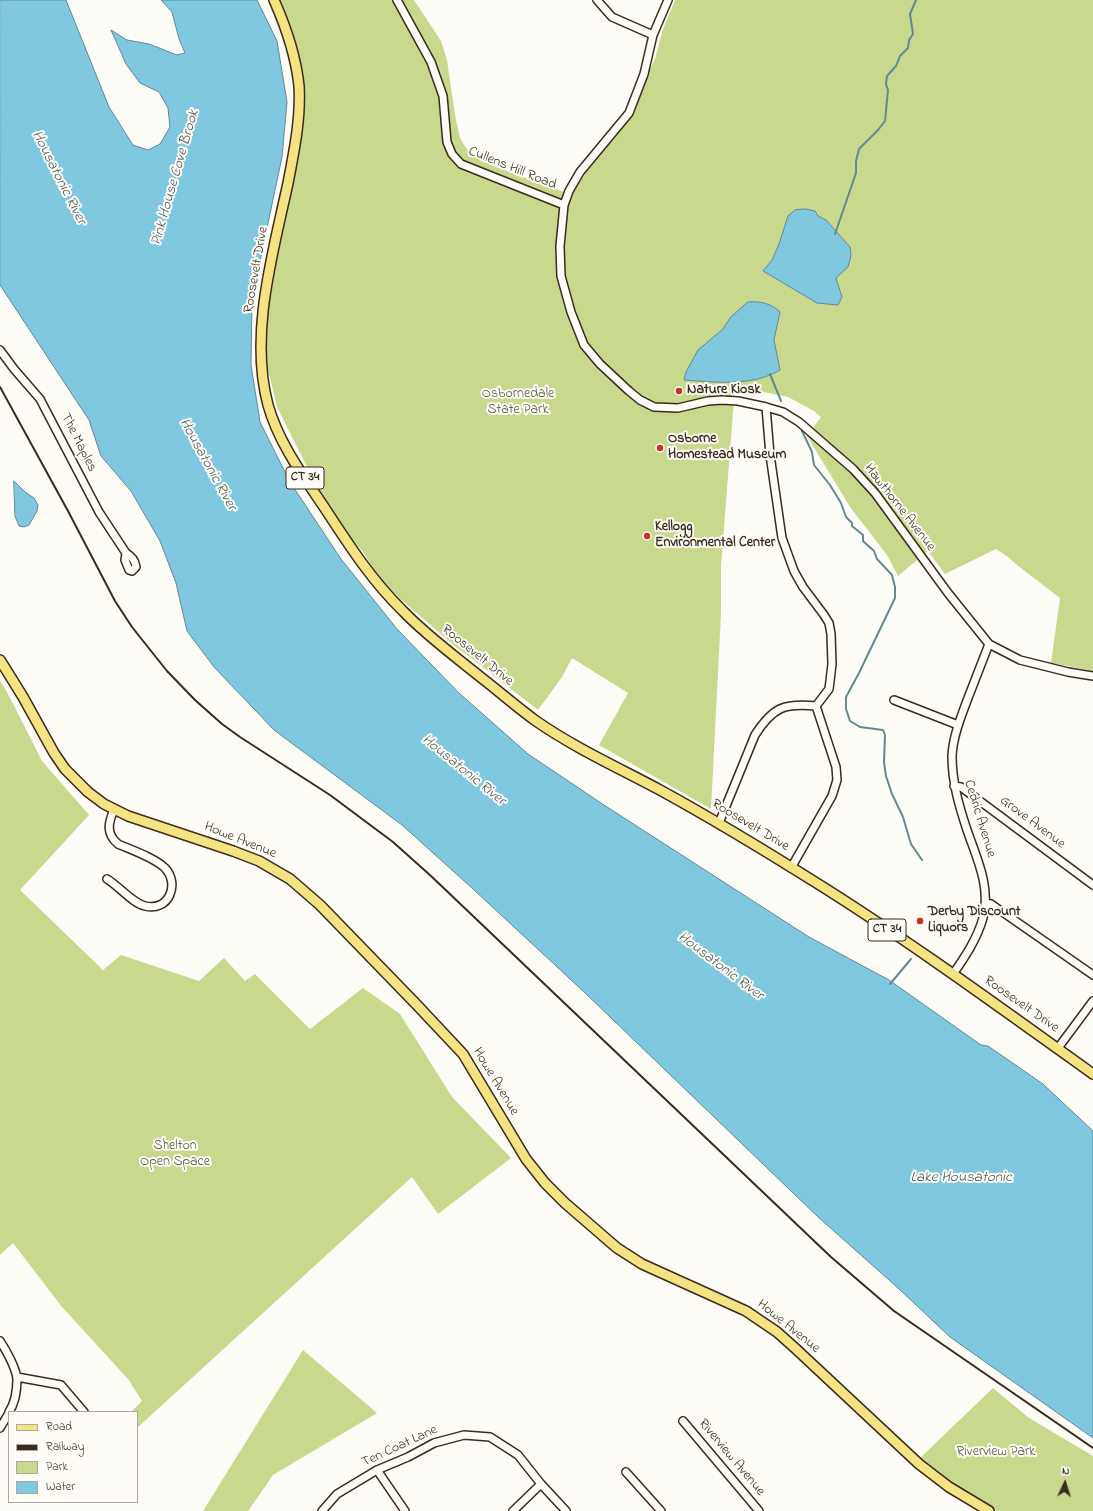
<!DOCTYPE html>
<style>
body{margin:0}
#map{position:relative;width:1093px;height:1511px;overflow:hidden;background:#fdfcf7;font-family:"Indie Flower",sans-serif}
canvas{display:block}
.legend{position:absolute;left:8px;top:1411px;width:130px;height:92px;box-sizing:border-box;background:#fdfcf7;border:1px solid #afa8a0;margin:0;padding:5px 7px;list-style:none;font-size:12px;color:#3b2a1e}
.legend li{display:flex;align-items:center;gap:8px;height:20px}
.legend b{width:20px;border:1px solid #afa8a0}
.north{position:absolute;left:1045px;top:1463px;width:40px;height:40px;-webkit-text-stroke:3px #fdfcf7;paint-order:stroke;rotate:4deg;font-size:11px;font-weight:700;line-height:16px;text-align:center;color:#3b2a1e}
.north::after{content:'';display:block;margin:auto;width:14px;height:18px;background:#3b2a1e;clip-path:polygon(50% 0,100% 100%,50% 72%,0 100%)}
</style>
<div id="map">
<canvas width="1093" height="1511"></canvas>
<ul class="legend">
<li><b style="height:5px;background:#f4e382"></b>Road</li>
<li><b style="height:5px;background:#3b2a1e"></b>Railway</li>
<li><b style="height:11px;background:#c8d98d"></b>Park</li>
<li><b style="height:11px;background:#7fc8e0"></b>Water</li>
</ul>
<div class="north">N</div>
</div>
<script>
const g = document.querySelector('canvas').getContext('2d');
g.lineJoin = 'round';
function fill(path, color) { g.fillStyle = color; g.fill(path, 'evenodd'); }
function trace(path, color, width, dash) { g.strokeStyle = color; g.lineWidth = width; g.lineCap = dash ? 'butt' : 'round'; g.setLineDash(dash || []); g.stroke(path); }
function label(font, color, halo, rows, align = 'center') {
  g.font = font + ' "Indie Flower",sans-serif'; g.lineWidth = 4; g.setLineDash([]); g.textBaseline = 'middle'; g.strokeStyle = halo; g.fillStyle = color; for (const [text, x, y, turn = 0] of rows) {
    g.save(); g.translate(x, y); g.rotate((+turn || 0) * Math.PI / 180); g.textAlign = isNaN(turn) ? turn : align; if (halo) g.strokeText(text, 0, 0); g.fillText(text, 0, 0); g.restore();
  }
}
const green = new Path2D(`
 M278,0h136l27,41 6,19 8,55 5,23 8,13 39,20 65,24 9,-15 52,-76 22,-45 8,-30 12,-29h418v671l-42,-8 9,-65 -43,-33 -9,-8 -12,-8 -51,25 -17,-23 -30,25 -11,-21 -37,-48 -43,-71 14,-19 -7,-6 -26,-14 -30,-6 -19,-6 -4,1 -14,181v47l-10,195 -112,-64 29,-52 -56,-35 -10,19 -24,33 -68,-53 -13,-9 -59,-51 -19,-20 -16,-25 -12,-14 -29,-44 -9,-11 -4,-12 -32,-64 -12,-50 -1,-39 38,-224z
 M0,681l6,9 36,71 47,54 -69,75 83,80 18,-15 78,26 25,-23 21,23 10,-7 55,55 53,-41 37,26 52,83 59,61 -73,56 -26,-37 -275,251v-16h-6l11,-11 -14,-22 -66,-72 -49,-64 -13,12z
 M303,1350l74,63 -104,62 -25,36h-45z
 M993,1388l36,30 64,38v55h-96l-61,-39 -16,-14z`);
const water = new Path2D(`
 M0,0h66l43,107 24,38 15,5 12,-6 10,-17 -2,-19 -9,-16 -19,-9 -14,-19 -15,-34 16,10 22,4 28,11 8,-2 -6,-14 -7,-27 -11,-12h96l20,41 10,61 -5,55 -30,142 -1,66 9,57 30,60 51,77 56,70 62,64 69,61 76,51 205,132 80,43 92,65 7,1 55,38 50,47v307l-143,-101 -52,-49 -81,-72 -234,-225 -110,-102 -71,-64 -128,-95 -60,-63 -27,-36 -11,-48 -16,-42 -29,-50 -30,-35 -12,-36 -89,-135z
 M806,209l9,2 3,5 8,4 24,27 1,9 -3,11 -12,11 6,19 -4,8 -21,-2 -54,-32 9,-11 7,-16 9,-28 7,-6z
 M748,302c12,-1 23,1 32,10l-6,28 6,30c-28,17 -65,12 -96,10l2,-8 12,-22 25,-21 7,-11z
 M14,481l11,11 9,6 4,7 -1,6 -8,14 -5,2 -5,-1 -4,-10z`);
const stream = new Path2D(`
 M835,234l21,-61v-12l3,-12 19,-19 7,-9 3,-31 -2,-6 1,-8 9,-10 4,-10 8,-8 1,-8 4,-6 -3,-20 6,-14
 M770,374l11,27
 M802,431l10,21 2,13 16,20 11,18 5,14 6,6v3l11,9v6l11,10 3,8 15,16 3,12v11l-36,75 -13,24v12l4,12 10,6 23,3 2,5 -1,27 2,14 6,18 11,23 8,27 11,16
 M890,984l21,-25`);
const minor = new Path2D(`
 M397,0l34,62 12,34 4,46 5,12 9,10 103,41
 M597,0l15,17 41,18
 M668,0l-15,35 -9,39 -15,39 -49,59 -11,19 -5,14 -4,41 1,30 10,36 13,33 16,19 29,27 11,9 14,7 24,1 30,-7 14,-1 16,1 28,6 17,5 16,10 54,47 22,24 73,100 41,51 31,16 48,12 25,4
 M0,350l14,19 26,30 59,113 27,41c6,4 9,7 10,14l-4,4 -3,-1 -4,-10 1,-7
 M766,407l4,48 12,83 12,33 9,16 21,28 5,8 2,11 1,30 -2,17 -1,8 -13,17 20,61 1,13 -5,16 -41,72
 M894,700l64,25
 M954,786l7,1 132,98
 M719,823l36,-88c18,-28 29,-32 61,-29
 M107,879c12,7 25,24 38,27 24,6 35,-22 20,-38 -10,-10 -33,-18 -47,-24 -12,-10 -10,-21 -4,-34
 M985,903l6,1 102,71
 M953,974c12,-17 24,-35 30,-56 8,-31 -6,-59 -16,-88 -8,-24 -15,-48 -15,-74 1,-20 9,-39 16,-58 7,-18 14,-36 21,-54
 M1058,1048l35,-47
 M0,1341c6,9 16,27 17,38 0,10 -2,24 -8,33
 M17,1377l44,8 23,27
 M683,1421l76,90
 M0,1428l9,-15
 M377,1470l28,41
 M626,1472l35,39
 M322,1511l15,-17 40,-24 31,-13 26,-14 30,-8 26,2 28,18 23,29 25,27
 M513,1511l28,-27`);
const major = new Path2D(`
 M274,0c12,27 22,57 25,86 2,32 -5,66 -11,97 -15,70 -39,151 -20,222 11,39 36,72 58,105 23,35 46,71 77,101 24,25 53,46 80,68 18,14 35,29 53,42 39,27 83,47 124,69 53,29 104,60 155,92 96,60 187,127 278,192
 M0,660l23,37 31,56 11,16 23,23 16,12 24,12 105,35 26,10 31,18 30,26 96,99 47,50 63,105 19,24 20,20 52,45 25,16 104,47 31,21 19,17 123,115 30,23 40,24`);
const rail = new Path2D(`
 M0,387l68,124 47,90 17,26 35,44 28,29 27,24 18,13 90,58 63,47 38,34 400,381 63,54 199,137`);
const markers = [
 [679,391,4,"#c8321e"],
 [660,448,4,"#c8321e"],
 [647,536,4,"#c8321e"],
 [920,921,4,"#c8321e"]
];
const shields = [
 [305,478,38],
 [887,930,38]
];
const shieldNames = [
 ["CT 34",305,478],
 ["CT 34",887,930]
];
const streetNames = [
 ["Cullens Hill Road",512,169,22],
 ["Roosevelt Drive",257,270,-80],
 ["The Maples",78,443,63],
 ["Hawthorne Avenue",899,508,52],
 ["Roosevelt Drive",477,656,39],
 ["Cedric Avenue",979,819,73],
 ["Grove Avenue",1032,823,37],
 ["Roosevelt Drive",750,826,31],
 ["Howe Avenue",240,841,22],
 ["Roosevelt Drive",1021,1005,35],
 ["Howe Avenue",495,1082,59],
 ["Howe Avenue",788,1327,39],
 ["Ten Coat Lane",400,1447,-25],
 ["Riverview Avenue",731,1458,50]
];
const poiNames = [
 ["Nature Kiosk",687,391],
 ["Osborne",668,440],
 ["Homestead Museum",668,456],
 ["Kellogg",655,528],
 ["Environmental Center",655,544],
 ["Derby Discount",928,913],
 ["Liquors",928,929]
];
const parkNames = [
 ["Osbornedale",518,395],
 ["State Park",518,411],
 ["Shelton",175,1147],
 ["Open Space",175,1163],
 ["Riverview Park",996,1453]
];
const waterNames = [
 ["Housatonic River",58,178,63],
 ["Pink House Cove Brook",176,178,-74],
 ["Housatonic River",207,465,61],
 ["Housatonic River",463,771,39],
 ["Housatonic River",720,967,37],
 ["Lake Housatonic",961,1179]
];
fill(green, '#c8d98d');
fill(water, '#7fc8e0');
trace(water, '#648992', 1);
trace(stream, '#648992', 2);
trace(minor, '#3b2a1e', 10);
trace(major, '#3b2a1e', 12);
trace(minor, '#fdfcf7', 7);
trace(major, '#f4e382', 9);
trace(rail, '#3b2a1e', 2);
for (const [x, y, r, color] of markers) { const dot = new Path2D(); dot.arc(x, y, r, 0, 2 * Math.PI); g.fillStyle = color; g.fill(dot); trace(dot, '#fdfcf7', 1.5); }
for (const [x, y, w] of shields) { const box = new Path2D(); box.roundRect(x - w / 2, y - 11, w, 22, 3); g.fillStyle = '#fdfcf7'; g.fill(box); trace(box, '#3b2a1e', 1); }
label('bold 13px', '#3b2a1e', null, shieldNames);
label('14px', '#3b2a1e', '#fdfcf7', streetNames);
label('bold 14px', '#3b2a1e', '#fdfcf7', poiNames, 'left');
label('14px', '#5e563a', '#fdfcf7', parkNames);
label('italic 15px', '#4f5958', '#fdfcf7', waterNames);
</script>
